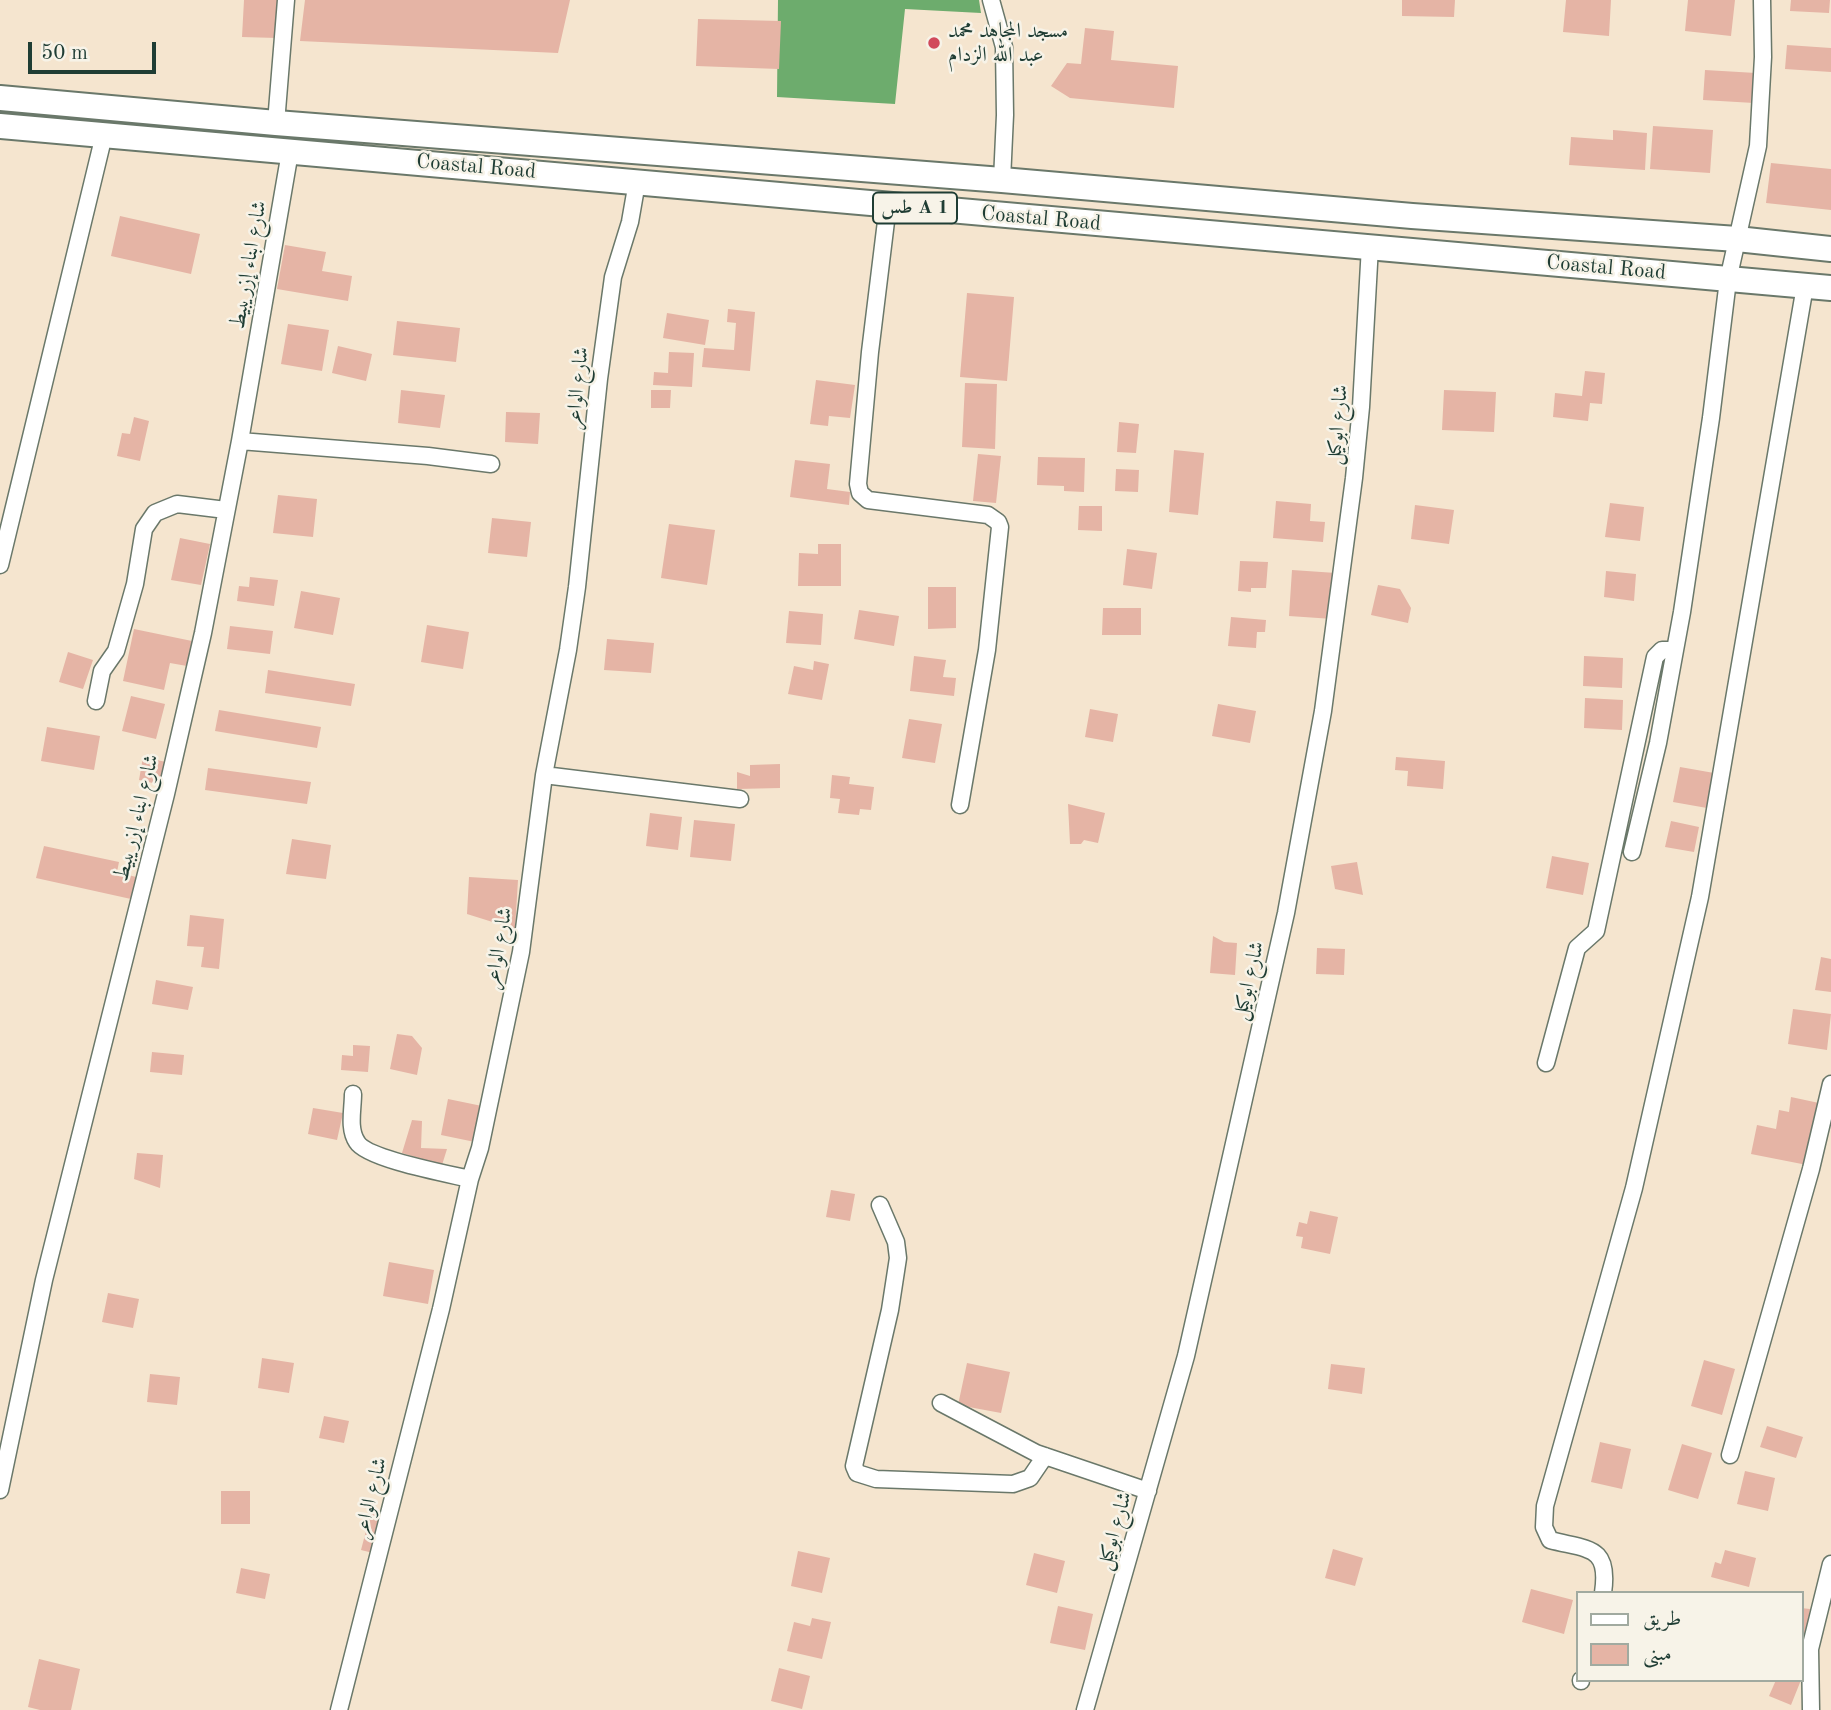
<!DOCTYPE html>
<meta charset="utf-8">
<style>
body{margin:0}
#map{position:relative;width:1831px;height:1710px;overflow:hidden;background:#f5e5cf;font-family:"Old Standard TT",Amiri,serif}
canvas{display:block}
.legend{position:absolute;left:1576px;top:1591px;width:228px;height:91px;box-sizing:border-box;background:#f7f3e8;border:2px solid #a1aaa0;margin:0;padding:9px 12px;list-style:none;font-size:21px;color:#1f3d34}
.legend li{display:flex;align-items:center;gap:14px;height:35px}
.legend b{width:35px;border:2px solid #a1aaa0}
.scale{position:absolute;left:28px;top:42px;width:128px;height:32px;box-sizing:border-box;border:4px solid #1f3d34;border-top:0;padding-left:9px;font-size:21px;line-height:24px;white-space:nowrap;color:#1f3d34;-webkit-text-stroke:5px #f7f3e8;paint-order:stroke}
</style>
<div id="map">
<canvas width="1831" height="1710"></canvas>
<ul class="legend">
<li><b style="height:9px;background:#fff"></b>طريق</li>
<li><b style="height:19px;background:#e5b4a5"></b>مبنى</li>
</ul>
<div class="scale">50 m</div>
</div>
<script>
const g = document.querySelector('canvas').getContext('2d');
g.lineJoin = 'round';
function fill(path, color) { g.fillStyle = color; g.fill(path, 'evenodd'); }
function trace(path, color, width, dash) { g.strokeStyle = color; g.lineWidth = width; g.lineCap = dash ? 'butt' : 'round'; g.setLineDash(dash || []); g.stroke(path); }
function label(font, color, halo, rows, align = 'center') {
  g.font = font + ' "Old Standard TT",Amiri,serif'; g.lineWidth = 5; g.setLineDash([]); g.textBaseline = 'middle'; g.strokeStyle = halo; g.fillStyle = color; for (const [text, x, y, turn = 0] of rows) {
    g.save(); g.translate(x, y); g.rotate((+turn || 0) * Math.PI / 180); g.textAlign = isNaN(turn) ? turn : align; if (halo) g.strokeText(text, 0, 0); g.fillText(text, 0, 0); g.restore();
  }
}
const forest = new Path2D(`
 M778,0h201l2,13 -76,-4 -10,95 -118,-7z`);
const building = new Path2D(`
 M244,0h35l-2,38 -35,-1z
 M305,0h265l-12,53 -258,-12z
 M1402,0h53l-1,17 -52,-1z
 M1566,0h45l-2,36 -46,-4z
 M1688,0h47l-4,36 -46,-5z
 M1791,0h39l-1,13 -39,-2z
 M698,19l83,2 -2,48 -83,-3z
 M1085,28l29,3 -3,29 67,6 -4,42 -104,-10 -19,-12 16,-23 14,1z
 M1787,45l44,3v24l-46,-3z
 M1705,70l51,3 -2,30 -51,-3z
 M1653,126l60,4 -3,43 -60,-4z
 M1613,130l34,3 -2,37 -76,-5 2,-28 42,3z
 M1771,163l60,6v41l-65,-7z
 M120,216l80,18 -9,40 -80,-18z
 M285,245l41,7 -4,19 30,5 -4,25 -71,-12z
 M967,293l47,4 -7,84 -47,-4z
 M728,309l27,3 -5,59 -48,-4 2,-19 30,2 2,-27 -9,-1z
 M667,313l42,7 -4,25 -42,-7z
 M397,321l63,7 -4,34 -63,-7z
 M288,324l41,6 -7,41 -41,-7z
 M338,346l34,8 -6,27 -34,-8z
 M669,352l25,1 -2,34 -39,-2 1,-13 14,1z
 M1585,371l20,2 -3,31 -12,-1 -2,18 -35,-4 2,-24 27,3z
 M816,380l39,5 -5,33 -21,-2 -1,10 -18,-2z
 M965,383l32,1 -2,65 -33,-2z
 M401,390l44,5 -5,33 -42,-5z
 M651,390h20l-1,18h-19z
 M1444,390l52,2 -2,40 -52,-2z
 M506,412l34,1 -2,31 -33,-2z
 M134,417l15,4 -9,40 -23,-5 5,-23 8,1z
 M1119,422l20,2 -3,29 -19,-1z
 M1174,450l30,3 -6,62 -29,-3z
 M978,454l23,2 -5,47 -23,-2z
 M1038,457l47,1 -1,34 -20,-1v-5l-27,-1z
 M795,460l35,4 -3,25 23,3 -1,13 -59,-8z
 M1116,469l23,1 -1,22 -23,-1z
 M278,495l39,4 -4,38 -40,-4z
 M1276,501l35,3 -1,17 15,1 -2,20 -50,-4z
 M1610,503l34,4 -4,34 -35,-4z
 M1415,505l39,5 -5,34 -38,-5z
 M1079,506h23v25l-24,-1z
 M492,518l39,4 -4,35 -39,-4z
 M669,524l46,6 -8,55 -46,-7z
 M180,538l30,6 -9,41 -30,-5z
 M818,544h23v42h-43l1,-33 19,1z
 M1127,549l30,4 -5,36 -29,-4z
 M1240,561l28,1 -2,26h-15v4l-13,-1z
 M1292,570l44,3 -3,46 -44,-3z
 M1606,571l30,3 -2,27 -30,-4z
 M250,577l28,3 -4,26 -37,-5 2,-15 10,1z
 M1378,585l22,4 11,19 -3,15 -37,-8z
 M928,587h28v41l-28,1z
 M301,591l39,7 -7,37 -39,-7z
 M1103,608h38v27h-39z
 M859,610l40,6 -5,30 -40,-7z
 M789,611l34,3 -2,31 -35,-2z
 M1231,617l35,3 -1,12h-8l-1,16 -28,-2z
 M427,625l42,7 -6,37 -42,-7z
 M230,626l43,5 -3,23 -43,-5z
 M134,629l58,12 -5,25 -17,-3 -6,27 -41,-9z
 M607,639l47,4 -3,30 -47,-3z
 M68,652l25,8 -10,29 -24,-7z
 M914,656l32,4 -3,17 13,1 -2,18 -44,-5z
 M1584,656l39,2 -1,30 -39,-2z
 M814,661l15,3 -7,36 -34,-6 6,-28 19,4z
 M268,670l87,14 -4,22 -86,-13z
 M131,696l34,8 -9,35 -34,-8z
 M1585,698l38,2 -1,30 -38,-2z
 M1218,704l38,7 -6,32 -38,-7z
 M1090,709l28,5 -5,28 -28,-5z
 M219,710l102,17 -4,21 -102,-17z
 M909,719l33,5 -7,39 -33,-5z
 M47,727l53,9 -6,34 -53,-9z
 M143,757l23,5 -4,23 -23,-5z
 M1396,757l49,4 -2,28 -36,-3 1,-15 -13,-1z
 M780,764v24l-43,1v-17l13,4v-11z
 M1680,767l34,6 -7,35 -34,-6z
 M208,768l103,14 -4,22 -102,-14z
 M832,775l18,2 -1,7 25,3 -3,23 -11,-1 -1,6 -21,-2 2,-14 -10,-1z
 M1068,804l37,9 -7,30 -14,-3 -3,4h-11z
 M650,813l32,4 -4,33 -32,-4z
 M694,820l41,4 -4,37 -41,-4z
 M1671,821l28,6 -5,25 -29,-5z
 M292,839l39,6 -5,34 -40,-5z
 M44,846l75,16 -2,10 19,5 -5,22 -95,-21z
 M1552,856l37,7 -6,32 -37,-7z
 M1357,862l6,33 -28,-6 -4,-23z
 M469,877l49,3 -3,49 -48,-15z
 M190,915l34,4 -5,50 -18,-2 3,-20 -17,-1z
 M1213,936l11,6 13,1 -2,32 -25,-2z
 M1317,948l28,1 -1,26 -28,-1z
 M1821,957l10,2v33l-16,-2z
 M156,980l37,7 -5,23 -36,-6z
 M1793,1009l38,5 -4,36 -39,-6z
 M397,1034l15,2 10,12 -5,27 -27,-6z
 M353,1045l17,1 -2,26 -27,-2 1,-15 11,1z
 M152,1052l32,3 -2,20 -32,-3z
 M1791,1097l28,6 -12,62 -56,-11 6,-29 19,4 3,-19 10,2z
 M448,1099l34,7 -7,36 -34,-7z
 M313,1108l30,5 -6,27 -29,-6z
 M412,1120l10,1 -1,27 26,1 -5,16 -40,-12z
 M137,1153l26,2 -3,33 -26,-9z
 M831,1190l24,4 -5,27 -24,-4z
 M1310,1211l28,6 -8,37 -29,-6 2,-11 -7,-1 3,-14 8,2z
 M389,1262l45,8 -6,34 -45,-8z
 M108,1293l31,6 -6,29 -31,-6z
 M262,1358l32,5 -5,30 -31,-5z
 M1704,1360l31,9 -13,46 -31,-9z
 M967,1363l43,9 -9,41 -43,-8z
 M1331,1364l34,4 -3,26 -34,-5z
 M150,1374l30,3 -3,28 -30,-3z
 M324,1416l25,5 -5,22 -25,-5z
 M1767,1426l36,11 -7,21 -36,-11z
 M1600,1442l31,7 -9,40 -31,-7z
 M1682,1444l30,9 -14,46 -30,-9z
 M1745,1471l30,7 -7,33 -31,-7z
 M221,1491h29v33h-29z
 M371,1512l20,5 -10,38 -20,-5z
 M1333,1549l30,9 -8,28 -30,-8z
 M1725,1550l31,8 -7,29 -38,-10 4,-15 6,2z
 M798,1551l32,7 -8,35 -31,-7z
 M1034,1553l31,8 -8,32 -31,-8z
 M241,1568l29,6 -5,25 -29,-6z
 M1531,1589l42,11 -9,34 -42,-12z
 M1058,1606l35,8 -8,36 -35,-7z
 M1801,1608l9,1 -7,42h-2z
 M812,1618l19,4 -9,37 -35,-8 7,-29 16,4z
 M39,1659l41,10 -9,41h-31l-12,-3z
 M779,1668l31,8 -8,33 -31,-8z
 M1776,1680h25l-10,25 -22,-9z`);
const minor = new Path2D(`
 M991,0l13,47 1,68 -3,65
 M276,123l10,-123
 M888,205l-18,147 -12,132 2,9 8,7 120,15 10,7 2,5 -13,123 -27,155
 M240,441l188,15 63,8
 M0,565l104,-430
 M96,701l6,-30 14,-20 19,-67 9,-55 11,-16 22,-9 49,6
 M544,775l196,24
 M1632,852l26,-109 24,-131 29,-194 17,-138 30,-134 5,-89 -1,-57
 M1546,1063l31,-115 19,-17 59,-274 7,-7h13
 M353,1094c0,15 -5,35 4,48 10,17 92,32 113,37
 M880,1205l16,37 2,16 -8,52 -36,156 3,7 19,6 137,5 17,-6 15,-22
 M941,1403l95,50 112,38
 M1730,1455l81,-286 20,-85
 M0,1490l44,-210 122,-486 37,-161 37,-192 50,-289
 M1603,1593c7,-48 -15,-43 -53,-53l-6,-13 1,-21 89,-318 66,-291 105,-611
 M1581,1681v-1
 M339,1710l102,-401 29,-130 10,-31 41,-196 23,-177 24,-125 9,-63 22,-208 14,-102 17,-55 7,-40
 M1085,1710l101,-354 100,-443 37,-202 31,-233 7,-71 9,-161
 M1811,1710l-1,-61 21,-85`);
const trunk = new Path2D(`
 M0,98l276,25 726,57 410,36 325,23 94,10
 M0,126l1831,162`);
const markers = [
 [934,43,7,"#d1495b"]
];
const shields = [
 [915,208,84]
];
const shieldNames = [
 ["طس A 1",915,208]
];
const poiNames = [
 ["مسجد المجاهد محمد",948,31],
 ["عبد الله الزدام",948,55]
];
const streetNames = [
 ["Coastal Road",476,167,5],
 ["Coastal Road",1041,219,5],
 ["شارع ابناء إزريبيط",249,265,-80],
 ["Coastal Road",1606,268,5],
 ["شارع الواعر",578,388,-84],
 ["شارع ابوكيل",1338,425,-85],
 ["شارع ابناء إزريبيط",137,818,-76],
 ["شارع الواعر",499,948,-80],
 ["شارع ابوكيل",1249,981,-77],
 ["شارع الواعر",371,1498,-76],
 ["شارع ابوكيل",1115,1531,-74]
];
fill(forest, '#6dac6d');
fill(building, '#e5b4a5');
trace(minor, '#6a786a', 19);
trace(trunk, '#6a786a', 28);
trace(minor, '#fff', 16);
trace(trunk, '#fff', 24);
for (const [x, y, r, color] of markers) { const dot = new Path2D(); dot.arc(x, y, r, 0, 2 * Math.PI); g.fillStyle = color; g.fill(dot); trace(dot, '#f7f3e8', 2.5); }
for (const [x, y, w] of shields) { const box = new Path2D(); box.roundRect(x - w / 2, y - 15.5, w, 31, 5); g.fillStyle = '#f7f3e8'; g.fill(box); trace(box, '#1f3d34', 2); }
label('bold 19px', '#1f3d34', null, shieldNames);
label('21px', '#1f3d34', '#f7f3e8', poiNames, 'left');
label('21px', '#1f3d34', '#f7f3e8', streetNames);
</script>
